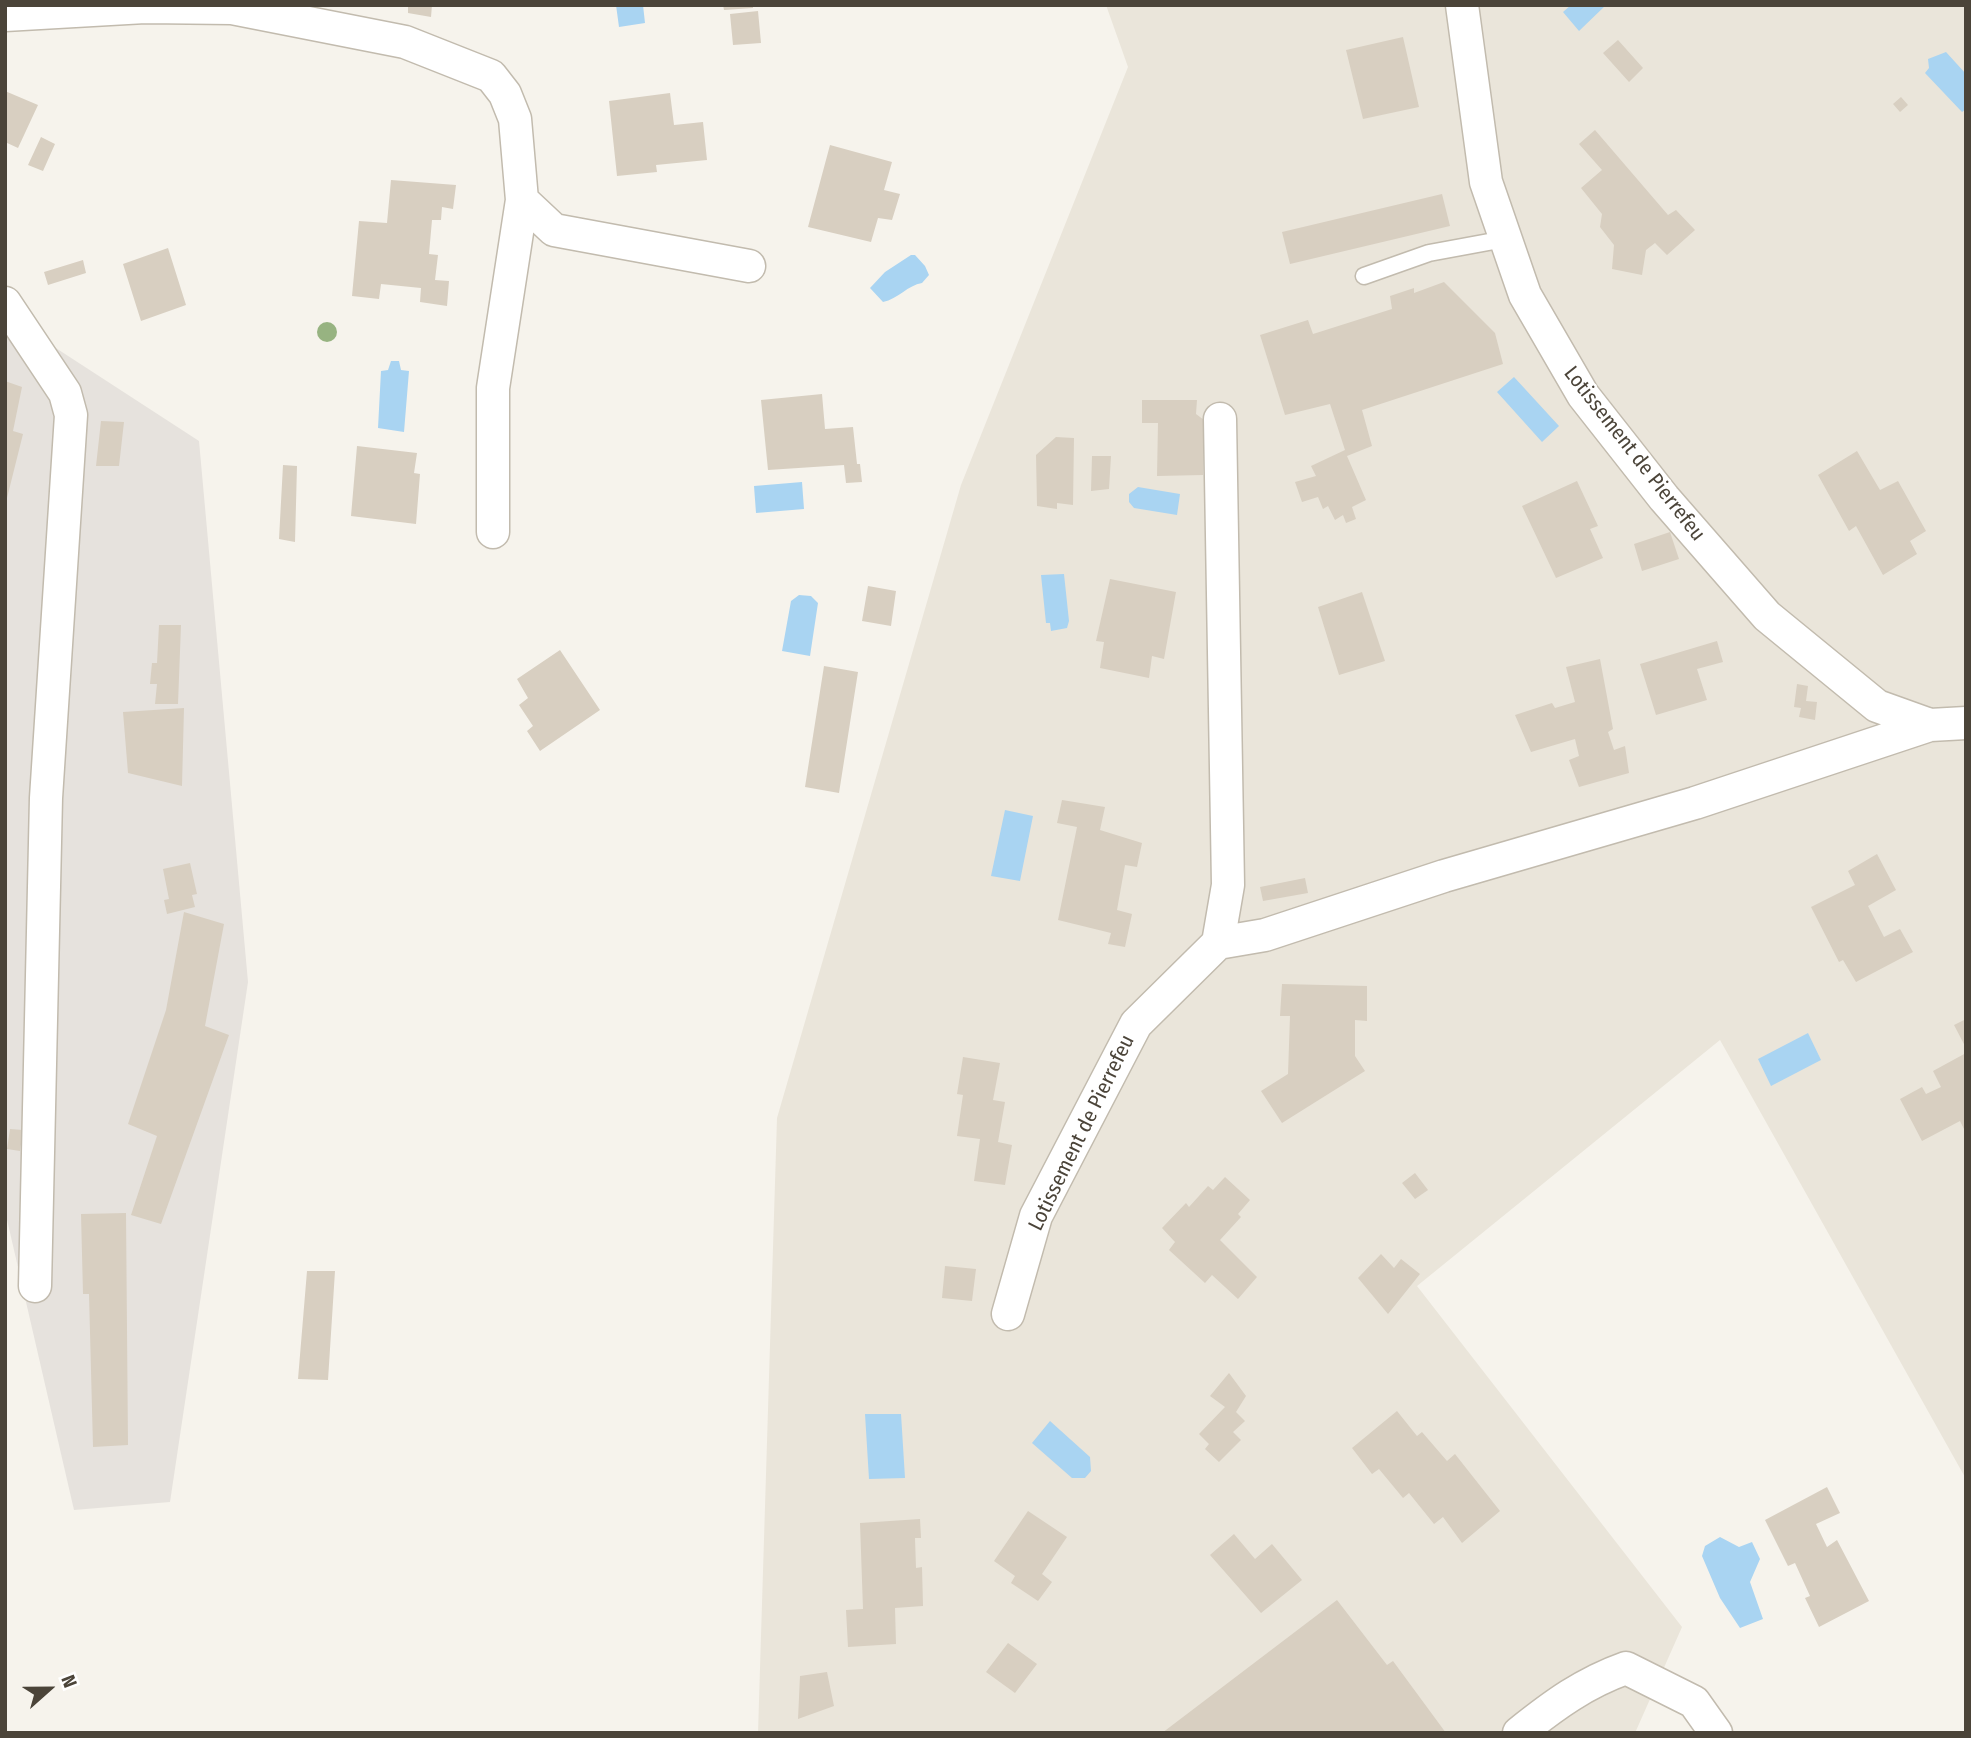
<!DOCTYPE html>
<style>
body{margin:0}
#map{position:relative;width:1971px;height:1738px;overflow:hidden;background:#f6f3ec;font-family:"Fira Sans Condensed",sans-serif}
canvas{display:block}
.frame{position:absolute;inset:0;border:7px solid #4b4439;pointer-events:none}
.north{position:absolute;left:14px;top:1654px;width:70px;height:70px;-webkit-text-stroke:5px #fff;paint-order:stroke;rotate:69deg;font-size:19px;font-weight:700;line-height:28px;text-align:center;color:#4b4439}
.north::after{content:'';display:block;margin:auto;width:24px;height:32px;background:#4b4439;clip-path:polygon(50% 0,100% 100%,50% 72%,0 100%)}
</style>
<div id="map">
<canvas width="1971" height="1738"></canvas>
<div class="frame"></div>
<div class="north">N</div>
</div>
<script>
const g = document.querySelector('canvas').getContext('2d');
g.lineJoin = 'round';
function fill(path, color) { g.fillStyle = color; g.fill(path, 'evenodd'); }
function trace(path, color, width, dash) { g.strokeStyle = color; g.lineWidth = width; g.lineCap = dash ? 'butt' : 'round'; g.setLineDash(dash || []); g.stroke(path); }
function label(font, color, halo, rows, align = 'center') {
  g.font = font + ' "Fira Sans Condensed",sans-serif'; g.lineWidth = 5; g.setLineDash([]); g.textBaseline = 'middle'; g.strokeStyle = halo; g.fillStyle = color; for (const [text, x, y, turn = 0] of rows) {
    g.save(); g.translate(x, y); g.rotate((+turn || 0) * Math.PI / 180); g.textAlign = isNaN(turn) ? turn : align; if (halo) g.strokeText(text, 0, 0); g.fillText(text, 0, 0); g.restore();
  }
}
const residential = new Path2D(`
 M1106,5h860v1474l-246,-439 -303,246 265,341 -47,106h-877l19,-615 184,-633 167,-418z`);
const industrial = new Path2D(`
 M5,315l194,126 49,541 -78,520 -96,8 -69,-299z`);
const water = new Path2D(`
 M616,5h27l2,18 -26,4z
 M1571,5h35l-27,26 -16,-19z
 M1946,52l20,22v35l-4,3 -37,-39 4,-5 -1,-9z
 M911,255h4l10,11 4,9 -7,8c-14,2 -24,16 -39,19l-13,-14 15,-16z
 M391,361h8l2,9 8,1 -5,61 -26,-4 3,-57 7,-1z
 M1514,377l45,49 -17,16 -45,-50z
 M802,482l2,27 -48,4 -2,-27z
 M1138,487l42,7 -3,21 -43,-7 -5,-6v-8z
 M1064,574l5,47 -2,7 -16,3 -1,-8h-4l-5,-48z
 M799,595l12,1 7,7 -8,53 -28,-5 9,-50z
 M1005,810l28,6 -13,65 -29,-5z
 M1808,1033l13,27 -50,26 -13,-27z
 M865,1414h36l4,64 -36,1z
 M1050,1421l40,36 1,14 -6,7h-13l-40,-35z
 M1720,1537l19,10 13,-5 8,17 -10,23 13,37 -23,9 -20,-30 -18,-42 3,-10z`);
const building = new Path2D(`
 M408,5h24l-1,12 -23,-4z
 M723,5h30v3l-29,2z
 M758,11l3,32 -28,2 -3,-31z
 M1403,37l16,70 -56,12 -17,-69z
 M1618,40l25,28 -14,14 -26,-29z
 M5,91l33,14 -20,43 -13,-6z
 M670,93l4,32 29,-3 4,38 -51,5 1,7 -40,4 -8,-75z
 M1901,97l7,8 -8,7 -7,-8z
 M1595,130l73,85 8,-5 19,20 -28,25 -12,-12 -9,7 -4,25 -30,-6 2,-24 -14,-18 2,-13 -21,-26 21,-18 -23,-26z
 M41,137l14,7 -12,27 -15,-6z
 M830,145l62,17 -8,28 16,4 -8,26 -14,-2 -7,24 -63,-15z
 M391,180l65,5 -3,24 -11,-2 -1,13h-9l-3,34 9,1 -3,25 14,1 -2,25 -27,-4 1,-14 -40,-4 -2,15 -27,-3 7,-75 28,2z
 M1442,194l8,32 -160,38 -8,-32z
 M168,248l18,57 -45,16 -18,-57z
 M83,260l3,13 -38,12 -4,-13z
 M1444,282l51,51 8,31 -141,46 10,36 -25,10 19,44 -14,7 4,12 -10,4 -3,-8 -8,5 -7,-14 -5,3 -5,-12 -16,5 -7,-20 21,-6 -5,-10 34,-16 -15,-46 -45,11 -25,-80 48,-15 5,14 79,-25 -2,-13 24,-8v5z
 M5,381l17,6 -9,44 10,3 -17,68z
 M822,394l3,35 28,-2 4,37h3l2,18 -16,1 -2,-18 -76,5 -7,-70z
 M1142,400h55l-1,14 8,6 -1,55 -46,1 1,-53h-16z
 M101,421l23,1 -5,44h-23z
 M1056,437l18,1 -1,67 -16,-2v6l-20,-3 -1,-51z
 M357,446l60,7 -3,20 6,1 -4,50 -65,-8z
 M1857,451l23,39 18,-9 28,50 -16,10 7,13 -34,21 -27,-49 -7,5 -31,-56z
 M1092,456h19l-2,33 -18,2z
 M283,465l14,1 -2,76 -16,-3z
 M1577,481l21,45 -8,3 13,29 -47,20 -34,-72z
 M1670,532l9,27 -37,12 -8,-27z
 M1110,579l66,13 -12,67 -12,-3 -3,22 -49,-10 4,-26 -8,-1z
 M868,586l28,5 -5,35 -29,-5z
 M1362,592l23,69 -46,14 -21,-68z
 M159,625h22l-3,79h-23l2,-20h-7l2,-21h5z
 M1717,641l6,21 -26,7 10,31 -51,15 -16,-51z
 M560,650l40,60 -60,41 -13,-20 6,-5 -14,-21 9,-7 -11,-19z
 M1600,659l13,70 -5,3 6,18 11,-4 4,27 -50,14 -10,-27 10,-4 -4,-17 -44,13 -16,-37 37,-12 3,5 20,-6 -9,-35z
 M824,666l34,6 -19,121 -34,-6z
 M1797,684l11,2 -2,15 11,1 -2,18 -16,-3 2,-9 -7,-1z
 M184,708l-2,78 -54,-13 -5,-61z
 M1062,800l43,7 -5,23 42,13 -5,24 -12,-2 -8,45 15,4 -7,33 -17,-3 3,-11 -53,-13 19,-93 -20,-4z
 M1877,854l19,36 -28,16 16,31 16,-8 13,23 -57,30 -13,-22 -4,2 -28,-55 44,-22 -7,-14z
 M190,863l7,31 -5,1 3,12 -28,7 -3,-14 5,-1 -6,-30z
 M1305,878l3,15 -45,8 -3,-14z
 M184,912l40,12 -19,102 24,9 -68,189 -30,-9 26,-79 -29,-12 38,-114z
 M1282,984l85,2v35l-12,-1v36l10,15 -83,52 -21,-32 27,-17 2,-58h-10z
 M1966,1019v29l-12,-23z
 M1966,1053v80l-6,-12 -38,20 -22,-42 22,-12 4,7 15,-7 -8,-16z
 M963,1057l37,6 -7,37 12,2 -7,40 14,3 -7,40 -31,-4 6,-42 -23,-3 6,-41 -6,-1z
 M10,1129l13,1 -3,21 -13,-2z
 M1415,1173l13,17 -13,9 -13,-16z
 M1225,1177l25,23 -12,14 3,3 -21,23 37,37 -19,22 -26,-24 -7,8 -36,-33 6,-8 -13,-14 24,-25 3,4 19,-21 5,4z
 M126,1213l2,232 -35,2 -4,-153h-6l-2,-80z
 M1381,1254l13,14 7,-9 19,15 -32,40 -30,-36z
 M945,1266l31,3 -4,32 -30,-3z
 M307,1271h28l-7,109 -30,-1z
 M1229,1373l17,23 -10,16 9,9 -12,11 8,8 -22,22 -14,-13 4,-5 -10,-10 26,-27 -15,-11z
 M1397,1411l20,25 5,-4 25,29 8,-7 45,57 -38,32 -19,-26 -9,7 -25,-31 -6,5 -24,-29 -7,5 -20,-26z
 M1827,1487l13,26 -24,11 11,23 10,-7 32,61 -50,26 -14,-29 5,-2 -15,-33 -7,3 -23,-46z
 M1028,1511l39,26 -25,37 10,8 -14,19 -27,-18 4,-7 -21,-15z
 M920,1519l1,19h-6l1,30 6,-1 1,39 -28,2 1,36 -48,3 -2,-37 17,-1 -3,-86z
 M1234,1534l21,25 17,-15 30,36 -41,33 -51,-58z
 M1337,1600l50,65 6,-4 53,72h-284z
 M1008,1643l29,21 -22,29 -29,-21z
 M827,1672l7,34 -36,13 2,-43z`);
const lane = new Path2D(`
 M1364,276l65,-23 76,-14`);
const street = new Path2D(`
 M1462,5l24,177 39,113 58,100 81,103 103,118 110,90 53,19 36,-2
 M5,15l140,-8 87,1 173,34 86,34 14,18 10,25 7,81 -29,188v144
 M522,200l32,30 195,36
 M5,303l60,90 6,22 -25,383 -11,488
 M1218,943l10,-58 -8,-466
 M1008,1314l28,-98 100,-192 82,-81 47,-8 179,-59 251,-73 235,-78
 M1519,1733c35,-28 65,-50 107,-65l68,34 22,31`);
const trees = [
 [327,332]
];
const streetNames = [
 ["Lotissement de Pierrefeu",1634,454,52],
 ["Lotissement de Pierrefeu",1082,1133,-64]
];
fill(residential, '#eae5da');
fill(industrial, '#e6e2dd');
fill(water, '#a9d4f2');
fill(building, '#d8cfc1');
trace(lane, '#c2bbae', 19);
trace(street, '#c2bbae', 35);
trace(lane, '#fff', 16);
trace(street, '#fff', 32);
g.fillStyle = '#97b381';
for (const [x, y] of trees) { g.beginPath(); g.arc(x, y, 10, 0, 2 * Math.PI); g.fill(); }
label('21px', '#4b4439', '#fff', streetNames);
</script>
